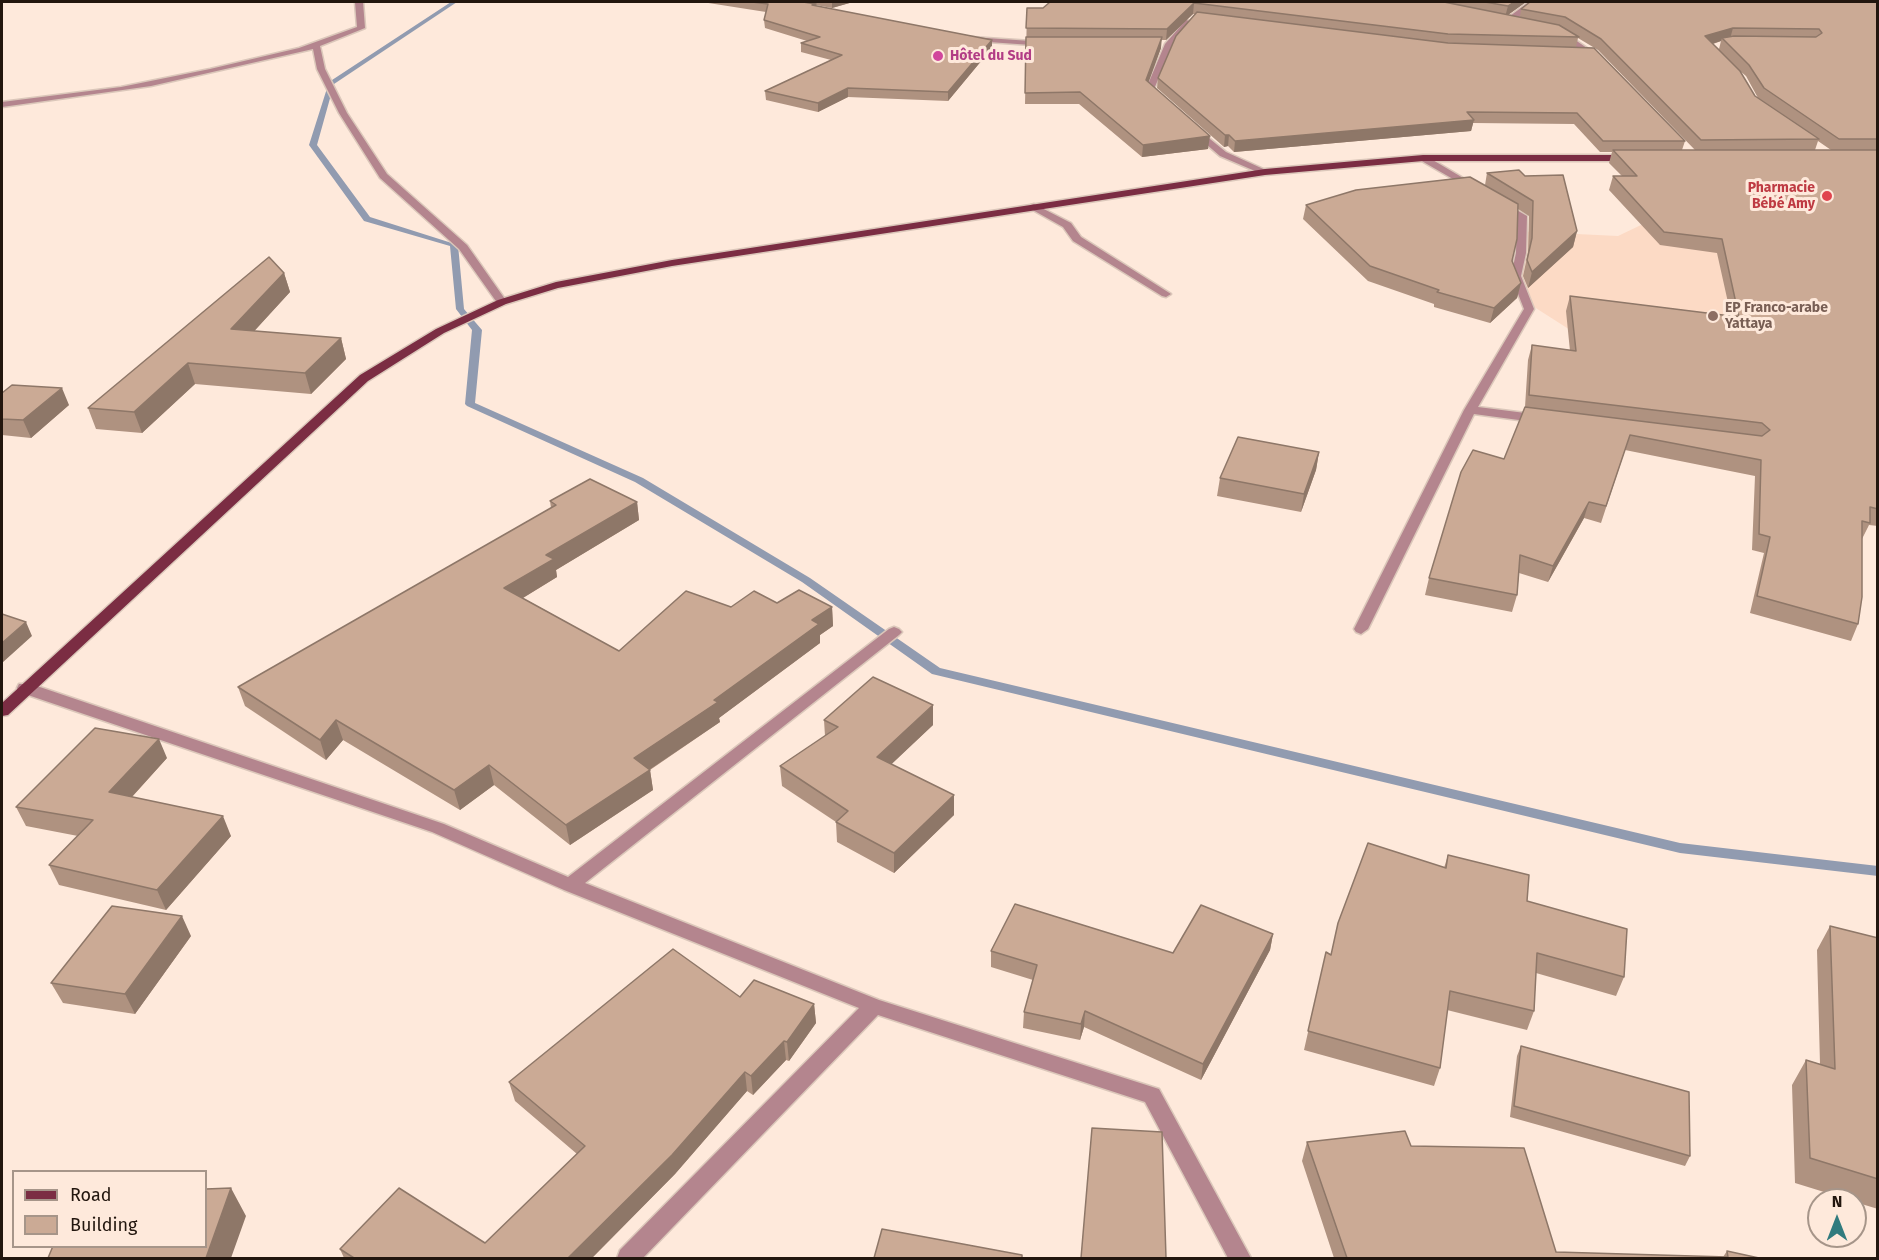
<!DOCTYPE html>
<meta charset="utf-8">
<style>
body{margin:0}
#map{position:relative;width:1879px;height:1260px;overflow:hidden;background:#fee9db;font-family:"Fira Sans",sans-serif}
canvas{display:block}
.frame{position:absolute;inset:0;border:3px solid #22160e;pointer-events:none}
.legend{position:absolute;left:12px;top:1170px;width:195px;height:78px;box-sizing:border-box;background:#fee9db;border:2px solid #a69589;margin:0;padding:8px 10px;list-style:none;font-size:18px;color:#22160e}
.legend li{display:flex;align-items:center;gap:12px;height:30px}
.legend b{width:30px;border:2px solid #a69589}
.north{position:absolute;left:1807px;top:1188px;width:60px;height:60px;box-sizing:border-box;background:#fee9db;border:2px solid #a69589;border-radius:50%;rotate:0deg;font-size:16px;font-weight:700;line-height:24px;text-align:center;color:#22160e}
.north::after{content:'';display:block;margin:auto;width:21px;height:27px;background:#317b7e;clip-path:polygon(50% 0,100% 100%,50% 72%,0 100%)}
</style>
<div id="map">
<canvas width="1879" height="1260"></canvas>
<div class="frame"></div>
<ul class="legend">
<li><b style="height:8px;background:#7b2d43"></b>Road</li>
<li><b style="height:16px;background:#cbaa95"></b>Building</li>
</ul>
<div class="north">N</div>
</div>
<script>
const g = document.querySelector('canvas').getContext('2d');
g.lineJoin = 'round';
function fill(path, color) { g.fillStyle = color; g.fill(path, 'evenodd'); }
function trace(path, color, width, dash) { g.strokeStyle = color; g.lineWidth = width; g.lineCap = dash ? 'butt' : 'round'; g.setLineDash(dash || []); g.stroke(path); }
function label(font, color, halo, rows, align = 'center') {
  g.font = font + ' "Fira Sans",sans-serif'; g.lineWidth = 6; g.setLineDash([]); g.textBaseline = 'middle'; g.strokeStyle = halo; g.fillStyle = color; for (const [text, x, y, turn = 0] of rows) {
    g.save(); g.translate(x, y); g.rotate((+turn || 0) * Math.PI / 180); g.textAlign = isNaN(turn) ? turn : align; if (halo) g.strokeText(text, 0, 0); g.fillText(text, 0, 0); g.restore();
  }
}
const built = new Path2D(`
 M1641,225l215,24 21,123 -299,-37 -61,-39 -3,-65 104,5z`);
const stream = new Path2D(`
 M451,2h6l-123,82 -17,61 53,72 88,28 6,64 18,21 -7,73 168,75 167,100 130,90 740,175 198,23v10l-198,-23 -748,-179 -130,-92 -167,-100 -168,-76 -2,-2 7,-74 -16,-21 -6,-63 -86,-25 -55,-76 20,-63z`);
const lane = new Path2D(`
 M1034,204l37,19 10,14 90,57 -5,3 -4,-1 -89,-55 -10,-14 -32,-18v-4z`);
const street = new Path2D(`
 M355,2h8l2,26 -45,18 5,23 22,44 40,61 80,71 40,57 -1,2h-8l-39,-55 -79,-71 -41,-65 -22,-44 -4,-20 -162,37 -149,21v-5l119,-15 89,-18 89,-21 58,-21z
 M1529,2h8l-25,21h-6v-4z
 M1186,20l7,2 -20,23 -19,44 10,10 -7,2 -11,-12 19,-45z
 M1559,31h3l41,28 -7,2 -40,-26 -1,-2z
 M971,37l75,5 4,2 -4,2 -72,-5h-3z
 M1194,126l32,26 44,20 -8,2 -42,-18 -29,-25v-4z
 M1420,156h6l54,32 -8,2 -52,-30z
 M1501,201l26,15 -1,37 -5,23 13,33 -56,98 63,8 6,4 -6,4 -67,-9 -106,215 -7,5 -5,-2 -2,-3 110,-219 60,-101 -13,-33 5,-23 1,-36 -19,-11v-4z
 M894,627l5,2 3,3 -3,3 -314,248 294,117 280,89 92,169h-23l-83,-156 -267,-87 -235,243h-26l3,-8 239,-242 -295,-118 -132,-58 -413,-140 -2,-4 2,-4h12l413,140 124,53 321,-248z`);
const primary = new Path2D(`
 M1423,155h209l5,3 -5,3h-209l-158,14 -593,91 -114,22 -52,16 -62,29 -76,48 -360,334 -6,1v-13l358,-328 76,-46 62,-29 58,-18 116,-22 593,-91z`);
const wall = new Path2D(`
 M702,2h151l-21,6 -16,-3v1l176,42 -44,53 -100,-4 -30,15 -52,-12 -1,-9 66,-31 -30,-8v-9l6,-2 -42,-13 -1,-8 2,-8z
 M1050,2h476l-18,13 12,2 1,-8 357,-7v524l-9,-1 -7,14 -4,85 -7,17 -101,-28 14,-60 -12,-3 3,-74 -130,-26 -24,73 -17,-5 -36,64 -29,-9 -2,22 -5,17 -87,-17 4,-17 75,-119 21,-52 3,-47 4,-15 38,6 -4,-40 4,-15 161,20 -14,-63 -57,-8 -51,-55 4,-14h9l-13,-13 3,-11h-12l-26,-28 -101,-1 -2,8 -237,21 -6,-6 -4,1 -67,-59 1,-10 37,-64h-2l-27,26h-5v8l-13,34 60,67 -66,8 -63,-53h-54l2,-96h16zM1578,38l20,12 97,100h-13l3,-9 -109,-94zM1721,41l-2,8 -6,-5zM1740,71l6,5 12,22 -3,-2zM1818,141l13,9h-16z
 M1519,170l58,61 -4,16 -45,41 -5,-12 5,-23 1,-37 -11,-7 -6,52 9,22 -4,15 -27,25 -56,-16v-3l-66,-23 -65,-62 3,-14 179,-20 2,-12z
 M284,273l6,19 -36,39 87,7 5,21 -35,35 -116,-10 -53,49 -46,-4 -8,-21z
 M2,393l67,12 -38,33 -29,-3z
 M1319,452l-3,18 -15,42 -84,-16 3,-18z
 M550,501l87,1 2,18 -83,50 1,7 -34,21 96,53 112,-44 46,-4 55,4 1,19 -13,9v8l-101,75 1,4 -70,48 3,20 -83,55 -76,-60 -34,25 -117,-70 -17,20 -81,-54 -7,-19 313,-179z
 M824,720l109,5 -42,39 63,31v20l-60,58 -57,-31 -1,-20 -54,-36 -2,-20 45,-30z
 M167,758l-35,39 99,39 -65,74 -107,-25 -10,-20 29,-29 -52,-10 -10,-19z
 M1448,855l79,46 97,76 -8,19 -80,-23 -2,38 -7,19 -80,-20 -7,58 -6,18 -130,-36 22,-98 5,3 113,-87z
 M1830,926l48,12v271l-23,-7v-2h-5l-55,-17 -3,-98 14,-25 14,4 -3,-114z
 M1273,934l-3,16 -69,130 -117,-53 -4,13 -57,-12 1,-16 9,-32 -42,-13v-16l182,2z
 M191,936l-56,78 -72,-11 -12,-20z
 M740,997l74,7 2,19 -27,38 -3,-1 -33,35 -6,-4 -72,83 -83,84h-248l-4,-9 145,-6 92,-89 -62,-53 -6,-19z
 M1521,1046l169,110 -5,10 -175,-49 7,-61z
 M1307,1142l104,4 145,106 167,5 4,-6 32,7h-425l-32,-97z`);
const shadedWall = new Path2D(`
 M832,2h21l-21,6z
 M1514,2h12l-21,15 3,-11z
 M1194,3l-1,11 -27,26 1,-11z
 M1733,28l-3,11 -8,-1 -1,3 -19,6 3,-11z
 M1162,37l-1,11 -16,44 1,-12z
 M992,40v8l-44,53v-9z
 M848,88v9l-30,15v-9z
 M1474,120l-3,11 -237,21 1,-11z
 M1225,135h4l-1,11 -4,1z
 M1210,136l-2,13 -66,8 1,-12z
 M1577,231l-4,16 -45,41 4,-16z
 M284,273l6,19 -53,58 -6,-21z
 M1521,283l-4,15 -27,25 4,-15z
 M341,338l5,21 -35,35 -6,-21z
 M188,363l7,21 -53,49 -8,-21z
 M62,388l7,17 -38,33 -8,-18z
 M1319,452l-3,18 -15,42 3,-18z
 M637,502l2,18 -83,50 1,7 -49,30 -4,-19 42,-33z
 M1589,502l-5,16 -36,64 5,-16z
 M832,607l1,19 -13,9v8l-101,75 1,4 -83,56 -3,-20 80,-58 98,-80z
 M26,622l6,14 -30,27v-20z
 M933,705v20l-55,52 -1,-20z
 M336,720l7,20 -17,20 -6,-20z
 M159,739l8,19 -48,53 -10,-19z
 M489,765l5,20 -34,25 -6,-20z
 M650,770l3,20 -83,55 -4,-20z
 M954,795v20l-60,58v-20z
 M223,816l8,20 -65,74 -9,-20z
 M182,916l9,20 -56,78 -10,-20z
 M1273,934l-3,16 -69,130 2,-16z
 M814,1004l2,19 -27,38 -2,-19z
 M1085,1011l-1,16 -4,13 1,-16z
 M784,1041l2,19 -33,35 -2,-19z
 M745,1072l2,19 -72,83 -83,84h-24z
 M231,1188l15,28 -15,42h-25z`);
const building = new Path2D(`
 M752,2h51l13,2 -4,1 180,35 -44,52 -100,-4 -30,15 -53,-12 77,-36 -41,-12 19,-6 -56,-17 4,-16z
 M1050,2h394l115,23 20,12 -131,-3 -254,-31 -27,26 -141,-1 1,-20h16z
 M1485,2h29l-6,4z
 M1530,2h348v137h-39l-75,-51 -15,-23 -27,-27 12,-2 82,1 6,-4 -3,-4 -86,-1 -28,8 35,35 15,25 64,43 -118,1 -100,-101 -36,-22 -44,-8z
 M1197,12l251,31 146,5 91,93h-82l-26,-28 -110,-1 7,8 -239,21 -6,-6h-4l-67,-57 18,-42z
 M1026,37h136l-16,43 64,56 -67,9 -63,-53 -55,1z
 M1613,150h265v359l-8,-2v16l-8,-2v76l-4,27 -101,-28 13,-59 -11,-3 2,-74 -131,-25 -24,71 -17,-4 -36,64 -33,-11 -3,40 -88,-17 32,-106 12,-22 31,9 21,-52 237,29 8,-6 -8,-7 -233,-28 3,-50 44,6 -6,-55 169,21 -17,-78 -58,-7 -51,-56h24z
 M1519,170l6,6 38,-1 14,56 -45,41 -5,-12 5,-22 1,-37 -46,-28z
 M1470,177l48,27 -1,35 -5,22 9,22 -27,25 -57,-16 2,-2 -69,-24 -64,-61 50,-15z
 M269,257l15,16 -53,56 110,9 -36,35 -117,-10 -54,49 -46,-4z
 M12,385l50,3 -39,32 -21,-1v-26z
 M1238,437l81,15 -15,42 -84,-16z
 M590,479l47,23 -91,53 8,4 -50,29 115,63 67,-60 45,16 23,-16 23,12 22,-13 33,17 -20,13 7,4 -105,76 4,2 -84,56 16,12 -84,55 -77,-60 -35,25 -118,-70 -16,20 -82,-53 318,-182 -6,-4z
 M2,614l24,8 -24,21z
 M873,677l60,28 -56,52 77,38 -60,58 -58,-31 12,-11 -68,-45 58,-39 -14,-7z
 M95,728l64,11 -50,53 114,24 -66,74 -108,-25 44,-45 -77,-13z
 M1368,843l78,25 2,-13 81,20 -2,26 100,28 -3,48 -87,-24 -3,58 -84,-20 -10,77 -132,-37 18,-79 5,3 7,-32z
 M1015,904l158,49 28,-48 72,29 -70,130 -118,-53 -4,13 -57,-12 13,-47 -46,-14z
 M112,906l70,10 -57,78 -74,-11z
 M1830,926l48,12v241l-68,-21 -4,-98 29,9z
 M673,949l67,48 14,-17 60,24 -27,38 -3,-1 -33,35 -6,-4 -73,83 -104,103h-214l-14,-9 59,-61 86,55 100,-97 -76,-64z
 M1521,1046l168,46 1,64 -176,-50z
 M1092,1128l70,4 4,126h-85z
 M1405,1131l6,15 113,2 32,104 172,5 -1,-6 32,7h-412l-40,-116z
 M231,1188l-25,70h-158l5,-12h153v-57z
 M882,1229l140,26v3h-148z`);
const markers = [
 [938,56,6,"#d1479c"],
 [1827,196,6,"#e0444e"],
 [1713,316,6,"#8d6e63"]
];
const farHotelnames = [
 ["Hôtel du Sud",950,56]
];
const farHealthnames = [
 ["Pharmacie",1815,188],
 ["Bébé Amy",1815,204]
];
const farEducationnames = [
 ["EP Franco-arabe",1725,308],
 ["Yattaya",1725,324]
];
fill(built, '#fcdac5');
fill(stream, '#919bb0');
trace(lane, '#dbc7ba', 3);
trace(street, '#dbc7ba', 3);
trace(primary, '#dbc7ba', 3);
fill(lane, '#b4858e');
fill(street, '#b4858e');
fill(primary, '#7b2d43');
fill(wall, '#af9280');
fill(shadedWall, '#8e7768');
fill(building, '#cbaa95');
trace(building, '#8e7768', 1.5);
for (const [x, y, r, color] of markers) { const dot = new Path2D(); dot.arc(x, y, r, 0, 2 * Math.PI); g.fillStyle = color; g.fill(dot); trace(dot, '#fee9db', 2); }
label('bold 14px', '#b23c85', '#fee9db', farHotelnames, 'left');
label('bold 14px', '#be3a42', '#fee9db', farHealthnames, 'right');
label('bold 14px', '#785e54', '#fee9db', farEducationnames, 'left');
</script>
